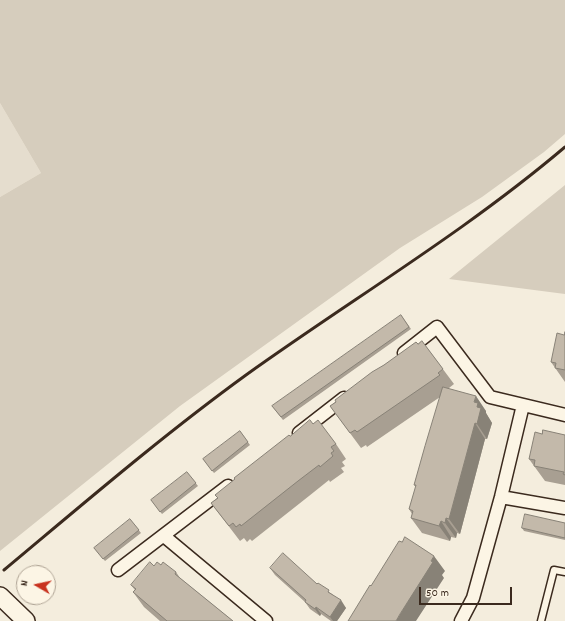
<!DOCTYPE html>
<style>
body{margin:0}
#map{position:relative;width:565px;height:621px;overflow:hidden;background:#f4eddd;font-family:Dekko,sans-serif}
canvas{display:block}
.north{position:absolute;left:16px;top:565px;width:40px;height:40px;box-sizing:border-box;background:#fcf5e5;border:1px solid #afa495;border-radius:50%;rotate:279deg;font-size:11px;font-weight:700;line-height:16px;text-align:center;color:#3b2a1e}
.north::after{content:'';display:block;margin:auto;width:14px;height:18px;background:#c8321e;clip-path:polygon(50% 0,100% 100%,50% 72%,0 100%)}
.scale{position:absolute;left:419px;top:587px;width:93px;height:18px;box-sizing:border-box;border:2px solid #3b2a1e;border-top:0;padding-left:5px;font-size:12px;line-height:14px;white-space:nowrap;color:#3b2a1e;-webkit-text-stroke:3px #fcf5e5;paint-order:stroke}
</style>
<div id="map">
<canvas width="565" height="621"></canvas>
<div class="north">N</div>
<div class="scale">50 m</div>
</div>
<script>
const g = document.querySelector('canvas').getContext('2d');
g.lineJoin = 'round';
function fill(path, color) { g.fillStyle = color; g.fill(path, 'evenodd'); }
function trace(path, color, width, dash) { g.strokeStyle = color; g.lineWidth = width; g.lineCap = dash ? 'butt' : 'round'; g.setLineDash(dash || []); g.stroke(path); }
const built = new Path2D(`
 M0,103l41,70 -41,24z`);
const green = new Path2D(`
 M0,0h565v134l-21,18 -62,45 -82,51 -220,158 -180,145v-354l41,-24 -41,-70z
 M565,185v109l-116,-15z`);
const lane = new Path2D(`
 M541,621l13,-51 11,2`);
const street = new Path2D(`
 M404,353l33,-26 53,70 75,18
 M299,433l45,-35
 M501,497l64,11
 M164,536l102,85
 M118,570l110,-84
 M461,621l12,-23 28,-101 22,-92`);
const secondary = new Path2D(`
 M0,596l26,25`);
const rail = new Path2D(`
 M4,570c79,-66 158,-134 242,-195 106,-76 219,-143 319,-228`);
const wall = new Path2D(`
 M401,315l10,14 -128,91 -11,-14z
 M565,332v50l-14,-20 13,-27z
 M422,341l32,43 -5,4v1l37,22v2l6,10 -5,16h-2l-25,95 -3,-1 -1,5 -5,-1 -1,4 -28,-8 -11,-15 1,-4 -3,-5 7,-22 -2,-2 26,-88 -73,50 -1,-2 -5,3 -31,-42 54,-41z
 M313,424l23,20 10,15 -4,3 3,4 -4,2 3,4 -14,10 -1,-2 -20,16 -57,45 -2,-2 -3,3 -3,-4 -4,3 -29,-38 79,-67z
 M240,431l10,14 -36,28 -11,-14z
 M542,434l23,1v50l-20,-4 -16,-22z
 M187,472l11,14 -36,28 -11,-14z
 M130,519l11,14 -36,28 -11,-13z
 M565,523v17l-41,-9 -2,-3z
 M161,565l15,7 4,6 53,43h-73l-16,-14 -11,-15 2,-2 -4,-5 23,-19z
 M270,568l47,16 15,10 14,14 -9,13h-6l-10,-7 -1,2 -10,-7 -5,-7 -30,-27z`);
const shadedWall = new Path2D(`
 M476,396l10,15v2l6,10 -5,16 -10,-15 -3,-22z
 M475,423l10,16 -25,95 -11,-15z
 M446,518l11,15 -1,5 -11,-15z
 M441,521l10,16 -1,4 -11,-15z
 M434,556l11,15 -3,4 2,3 -28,43h-20z
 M341,600l5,8 -9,13h-4l-3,-4z
 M316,607l5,7 -1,2 -5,-7z`);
const building = new Path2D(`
 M401,315l8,12 -128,90 -9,-11z
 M565,332v38l-10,-2 1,-5 -5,-1 6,-29 7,2z
 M422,341l21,28 -5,4 2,2 -83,57 -2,-2 -5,3 -20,-27 6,-4 -1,-2 37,-28 12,-7 32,-23 2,2z
 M443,387l33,9 -2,6 4,1 -1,4 4,1 -4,16 -2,-1 -26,96 -3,-1 -1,5 -4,-2 -2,5 -28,-8 2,-7 -4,-2 7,-24h-2l11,-39z
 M310,420l3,4 5,-4 18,24 -5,3 3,4 -3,2 2,3 -13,11 -1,-2 -21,16 -57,45 -1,-2 -4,3 -3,-4 -4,3 -18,-23 7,-5 -3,-3 20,-16 -1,-1 55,-43 1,1z
 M543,430l22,5v40l-2,-1 1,-2 -30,-6 1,-6 -6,-1 6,-27 7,2z
 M240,431l8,11 -36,29 -9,-12z
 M187,472l9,11 -36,29 -9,-12z
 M525,514l40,9v15l-43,-10z
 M130,519l9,11 -36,29 -9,-11z
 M405,537l29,19 -3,5 2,1 -33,52 -4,7h-48l22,-36 1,1 28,-45 3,1z
 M283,553l34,31 1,-1 11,7 -1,2 13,8 -11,17 -14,-10 -1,2 -10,-7 1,-2 -36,-32z
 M150,562l4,4 3,-4 4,3 2,-3 13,10 -1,2 58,47h-66l-34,-29 3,-3 -5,-4z`);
fill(built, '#e5ddce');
fill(green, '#d6cdbd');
trace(lane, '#3b2a1e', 9);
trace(street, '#3b2a1e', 15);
trace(secondary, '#3b2a1e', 20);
trace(lane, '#fcf5e5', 6);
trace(street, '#fcf5e5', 12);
trace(secondary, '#fcf5e5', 17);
trace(rail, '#3b2a1e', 3);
fill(wall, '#a89f92');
fill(shadedWall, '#888277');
fill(building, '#c3b9aa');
trace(building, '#888277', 1);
</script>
